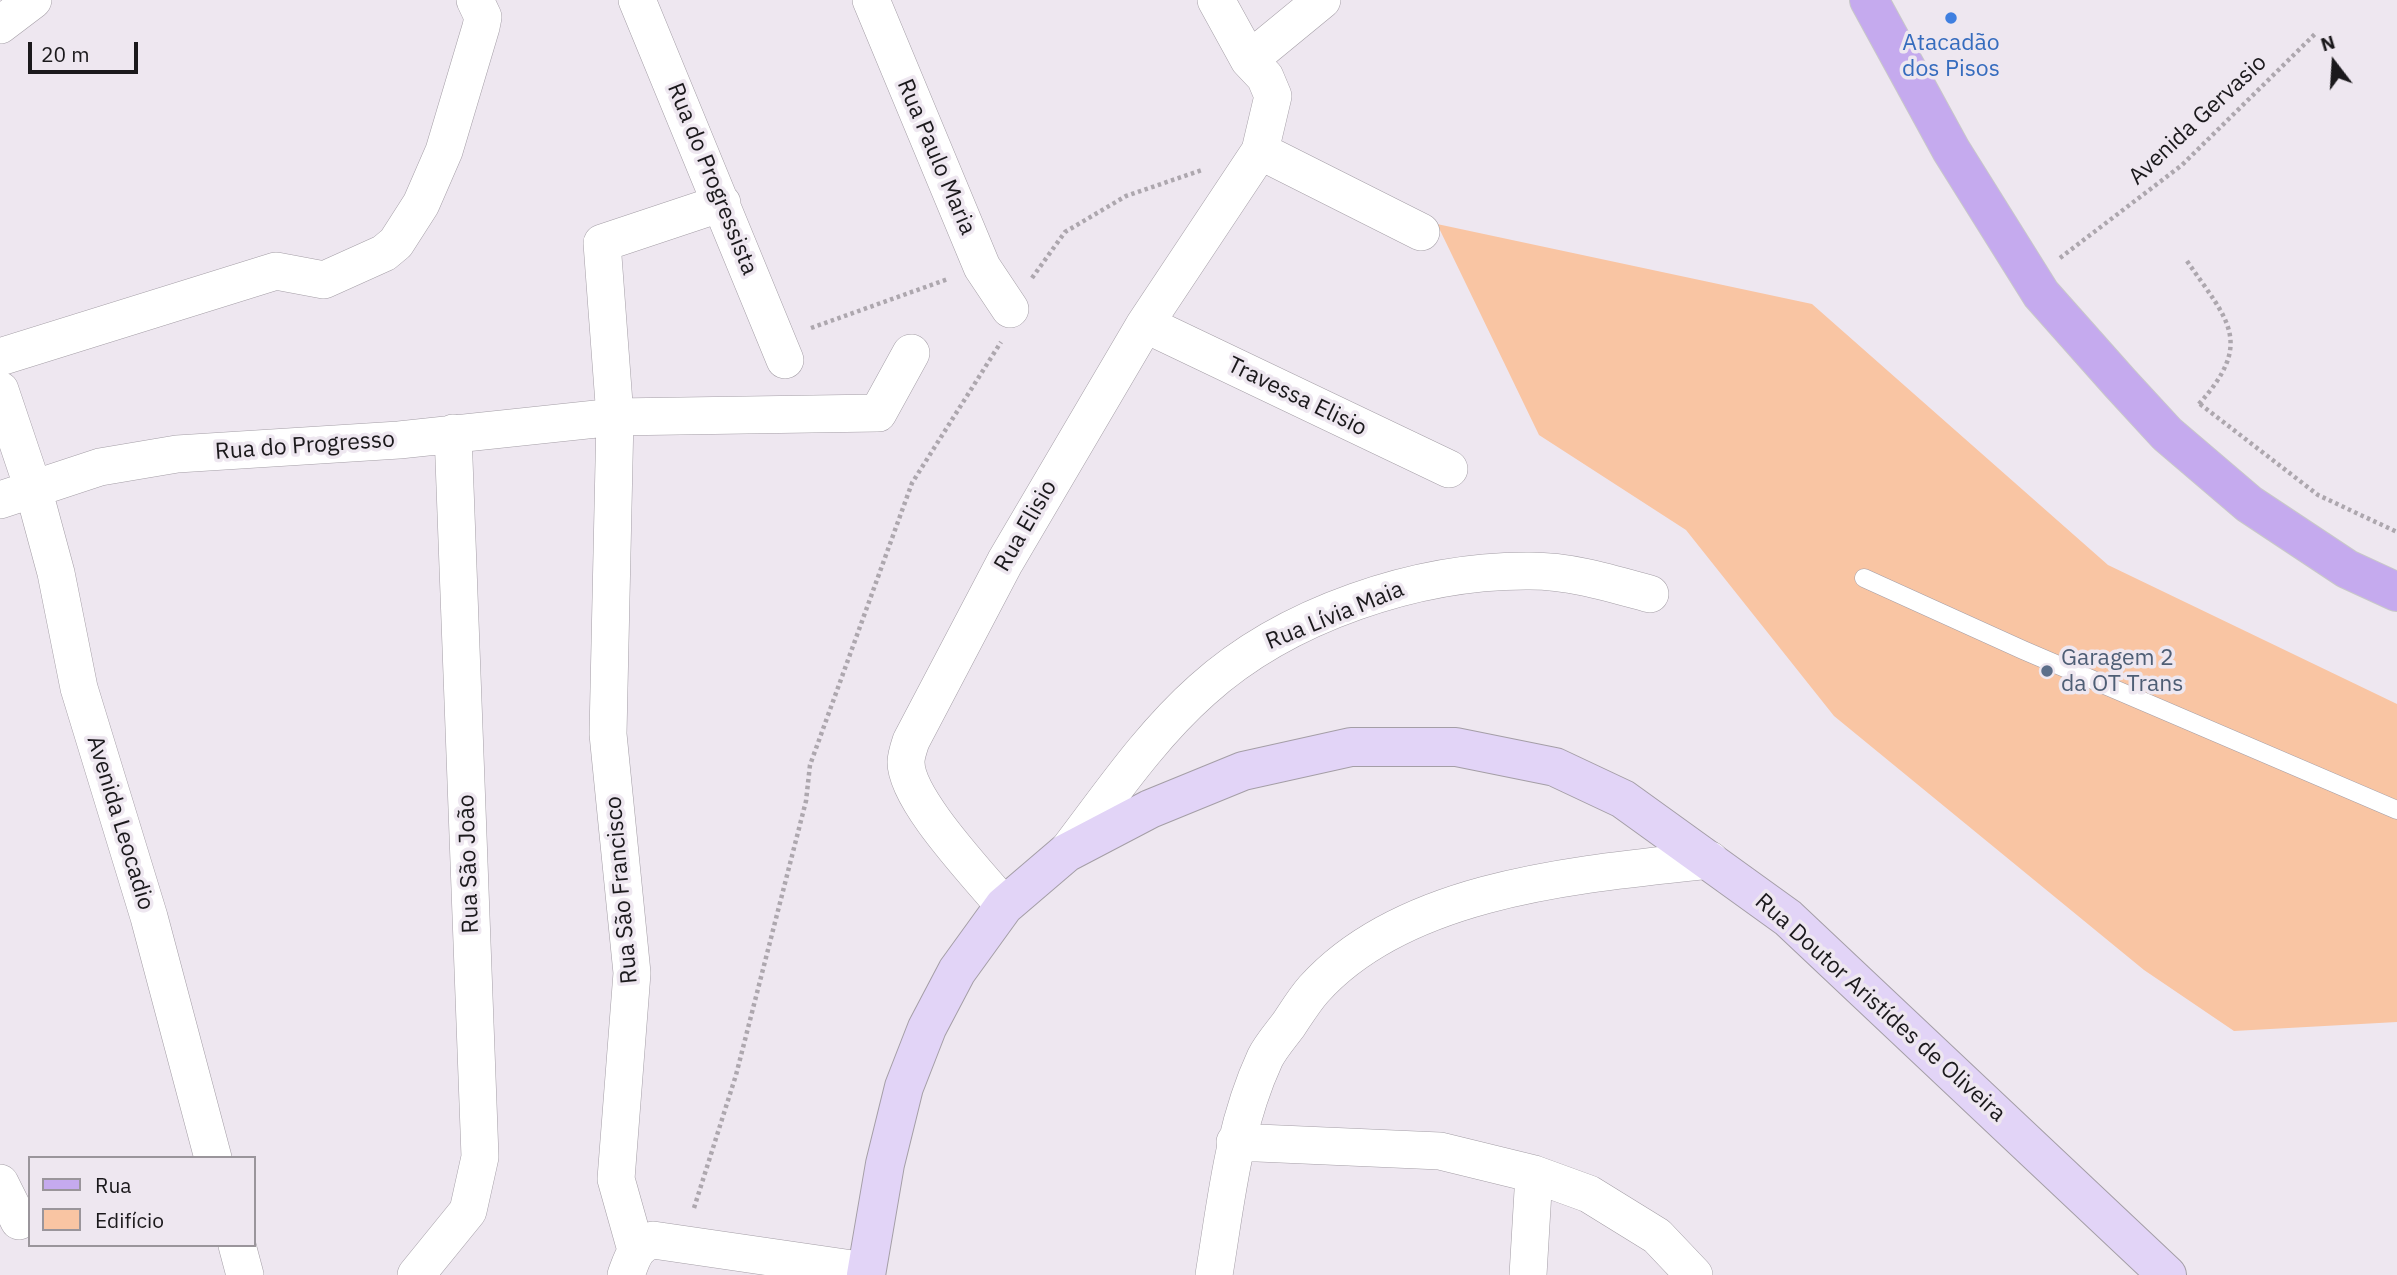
<!DOCTYPE html>
<meta charset="utf-8">
<style>
body{margin:0}
#map{position:relative;width:2397px;height:1275px;overflow:hidden;background:#eee7f0;font-family:"IBM Plex Sans",sans-serif}
canvas{display:block}
.legend{position:absolute;left:28px;top:1156px;width:228px;height:91px;box-sizing:border-box;background:#eee7f0;border:2px solid #9a959b;margin:0;padding:9px 12px;list-style:none;font-size:21px;color:#1b191c}
.legend li{display:flex;align-items:center;gap:14px;height:35px}
.legend b{width:35px;border:2px solid #9a959b}
.north{position:absolute;left:2299px;top:28px;width:70px;height:70px;-webkit-text-stroke:5px #eee7f0;paint-order:stroke;rotate:343deg;font-size:19px;font-weight:700;line-height:28px;text-align:center;color:#1b191c}
.north::after{content:'';display:block;margin:auto;width:24px;height:32px;background:#1b191c;clip-path:polygon(50% 0,100% 100%,50% 72%,0 100%)}
.scale{position:absolute;left:28px;top:42px;width:110px;height:32px;box-sizing:border-box;border:4px solid #1b191c;border-top:0;padding-left:9px;font-size:21px;line-height:24px;white-space:nowrap;color:#1b191c;-webkit-text-stroke:5px #eee7f0;paint-order:stroke}
</style>
<div id="map">
<canvas width="2397" height="1275"></canvas>
<ul class="legend">
<li><b style="height:9px;background:#c5aaee"></b>Rua</li>
<li><b style="height:19px;background:#f9c5a3"></b>Edifício</li>
</ul>
<div class="north">N</div>
<div class="scale">20 m</div>
</div>
<script>
const g = document.querySelector('canvas').getContext('2d');
g.lineJoin = 'round';
function fill(path, color) { g.fillStyle = color; g.fill(path, 'evenodd'); }
function trace(path, color, width, dash) { g.strokeStyle = color; g.lineWidth = width; g.lineCap = dash ? 'butt' : 'round'; g.setLineDash(dash || []); g.stroke(path); }
function label(font, color, halo, rows, align = 'center') {
  g.font = font + ' "IBM Plex Sans",sans-serif'; g.lineWidth = 7; g.setLineDash([]); g.textBaseline = 'middle'; g.strokeStyle = halo; g.fillStyle = color; for (const [text, x, y, turn = 0] of rows) {
    g.save(); g.translate(x, y); g.rotate((+turn || 0) * Math.PI / 180); g.textAlign = isNaN(turn) ? turn : align; if (halo) g.strokeText(text, 0, 0); g.fillText(text, 0, 0); g.restore();
  }
}
const building = new Path2D(`
 M1437,224l375,80 296,261 289,139v318l-163,9 -90,-61 -310,-254 -148,-186 -147,-95z`);
const path = new Path2D(`
 M2060,258l122,-93 135,-133
 M2187,261c41,60 68,81 11,144
 M1032,278l33,-46 61,-36 76,-26
 M811,328l137,-49
 M2200,404l118,91 79,37
 M694,1208l42,-133 70,-274 4,-36 102,-282 89,-141`);
const lane = new Path2D(`
 M1864,578l159,72 374,160`);
const street = new Path2D(`
 M637,0l148,360
 M871,0l111,267 28,42
 M0,25l33,-25
 M1249,60l73,-60
 M1260,151l161,81
 M1145,324l304,145
 M0,357l276,-86 48,9 60,-27 12,-10 25,-39 23,-53 37,-124 2,-10 -8,-17
 M0,390l33,98 23,85 23,115 70,229 64,241
 M0,500l100,-33 77,-13 222,-14 216,-23 263,-4 33,-60
 M1066,853c43,-56 83,-116 136,-163 84,-76 216,-120 328,-119 42,0 80,12 120,23
 M1004,906c-25,-31 -98,-106 -98,-144 0,-6 3,-15 5,-21l94,-179 140,-238 115,-173 13,-55 -8,-19 -16,-17 -33,-60
 M1235,1142l205,9 94,23 55,20 68,42 37,39
 M0,1183l19,38
 M237,1245l8,30
 M636,1250l-20,-71 16,-206 -24,-239 7,-317 -13,-174 120,-40
 M416,1275l52,-64 12,-54 -27,-724
 M626,1275c6,-16 9,-30 27,-35l213,31
 M1214,1275c12,-73 19,-148 51,-217 6,-12 16,-23 24,-34 8,-12 16,-25 25,-35 92,-102 269,-115 396,-129
 M1528,1275l6,-101`);
const secondary = new Path2D(`
 M866,1275l19,-111 19,-77 23,-59 30,-57 47,-65 62,-53 84,-44 93,-38 108,-24h105l99,20 68,32 165,119 379,357`);
const primary = new Path2D(`
 M1869,0l82,150 90,144 79,89 47,51 82,70 98,65 50,23`);
const markers = [
 [1951,18,7,"#3f7fe0"],
 [2047,671,7,"#5c6f8a"]
];
const shopNames = [
 ["Atacadão",1951,43],
 ["dos Pisos",1951,69]
];
const streetNames = [
 ["Avenida Gervasio",2198,120,-43],
 ["Rua Paulo Maria",936,157,67],
 ["Rua do Progressista",712,179,68],
 ["Travessa Elisio",1297,397,26],
 ["Rua do Progresso",305,446,-4],
 ["Rua Elisio",1026,526,-60],
 ["Rua Lívia Maia",1335,616,-22],
 ["Avenida Leocadio",120,823,73],
 ["Rua São João",469,864,-92],
 ["Rua São Francisco",622,890,-95],
 ["Rua Doutor Aristídes de Oliveira",1880,1008,42]
];
const serviceNames = [
 ["Garagem 2",2061,658],
 ["da OT Trans",2061,684]
];
fill(building, '#f9c5a3');
trace(lane, '#a49ea6', 19);
trace(street, '#a49ea6', 38);
trace(secondary, '#a49ea6', 40);
trace(primary, '#c8c8c9', 40);
trace(path, '#ada7ae', 4.5, [3.5, 3.5]);
trace(lane, '#fff', 18);
trace(street, '#fff', 37);
trace(secondary, '#e2d4f7', 38);
trace(primary, '#c5aaee', 38);
for (const [x, y, r, color] of markers) { const dot = new Path2D(); dot.arc(x, y, r, 0, 2 * Math.PI); g.fillStyle = color; g.fill(dot); trace(dot, '#eee7f0', 2.5); }
label('23px', '#366cbe', '#eee7f0', shopNames);
label('23px', '#1b191c', '#eee7f0', streetNames);
label('23px', '#4e5e75', '#eee7f0', serviceNames, 'left');
</script>
